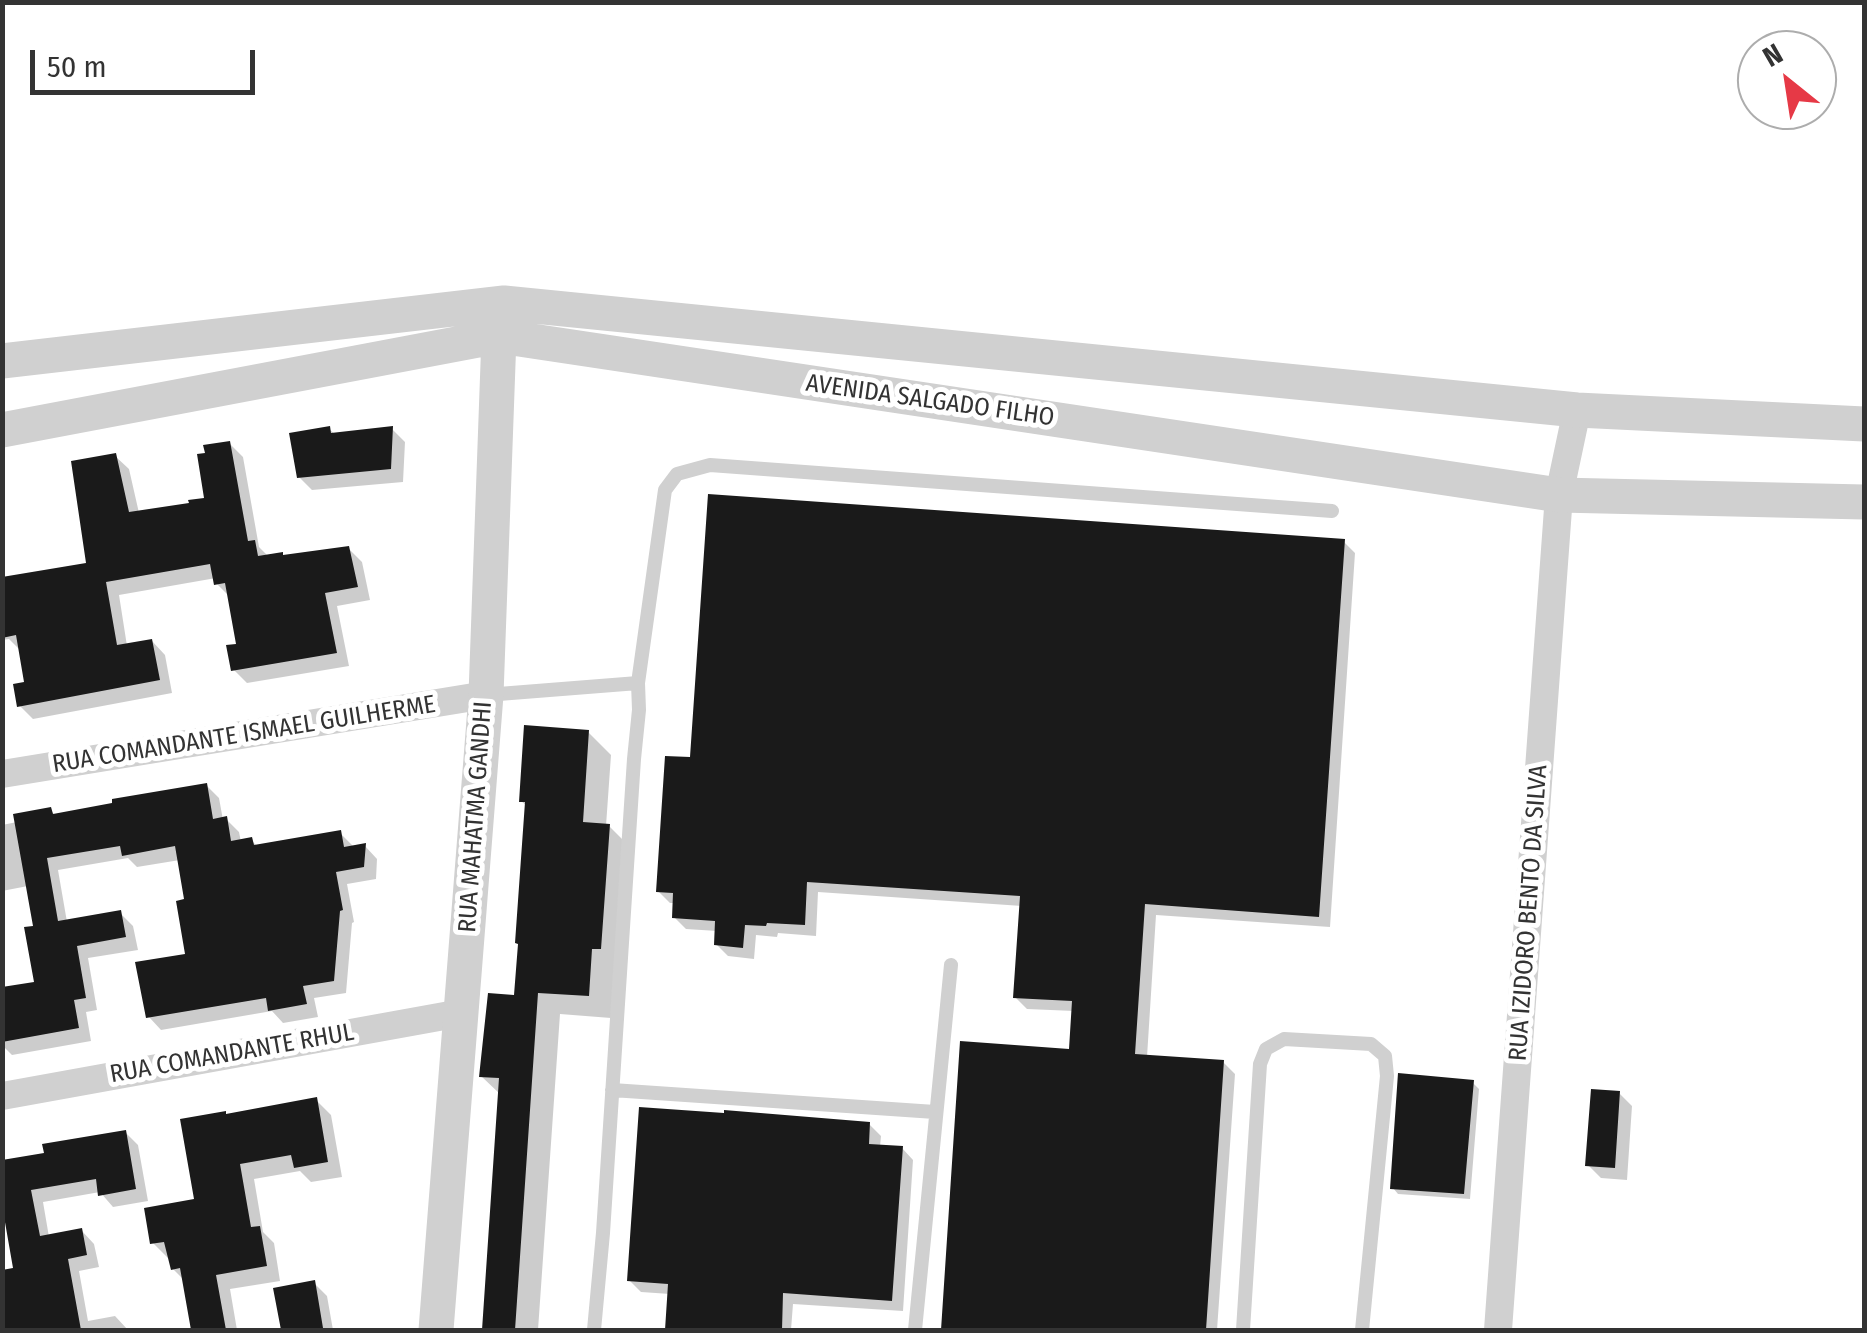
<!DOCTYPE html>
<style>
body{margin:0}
#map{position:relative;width:1867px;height:1333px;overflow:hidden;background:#fff;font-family:"Fira Sans Condensed",sans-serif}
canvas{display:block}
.frame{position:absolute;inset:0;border:5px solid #333;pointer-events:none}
.north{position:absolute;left:1737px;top:30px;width:100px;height:100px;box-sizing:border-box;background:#fff;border:2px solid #adadad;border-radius:50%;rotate:330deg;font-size:28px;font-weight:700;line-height:40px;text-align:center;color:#333}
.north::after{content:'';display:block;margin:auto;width:35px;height:45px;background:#e63946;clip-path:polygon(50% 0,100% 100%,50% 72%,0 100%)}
.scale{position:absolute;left:30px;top:50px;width:225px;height:45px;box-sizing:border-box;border:5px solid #333;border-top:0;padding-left:12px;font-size:30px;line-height:35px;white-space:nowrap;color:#333;-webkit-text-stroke:8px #fff;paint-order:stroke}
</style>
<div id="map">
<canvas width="1867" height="1333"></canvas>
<div class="frame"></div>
<div class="north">N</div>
<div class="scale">50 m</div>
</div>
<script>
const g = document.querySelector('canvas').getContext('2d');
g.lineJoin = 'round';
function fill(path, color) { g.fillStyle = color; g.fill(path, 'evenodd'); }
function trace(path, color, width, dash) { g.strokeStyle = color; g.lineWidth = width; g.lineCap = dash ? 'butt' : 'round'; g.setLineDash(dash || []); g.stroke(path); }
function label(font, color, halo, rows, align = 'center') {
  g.font = font + ' "Fira Sans Condensed",sans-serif'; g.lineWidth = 10; g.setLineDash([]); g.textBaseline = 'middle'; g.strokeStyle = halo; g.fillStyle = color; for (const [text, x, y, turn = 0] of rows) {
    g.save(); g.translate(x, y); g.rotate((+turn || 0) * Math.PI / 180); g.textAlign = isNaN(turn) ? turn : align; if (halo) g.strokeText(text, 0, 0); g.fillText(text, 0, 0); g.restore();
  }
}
const shadow = new Path2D(`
 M329,429l7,6 56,-6 13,13 -2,40 -91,8 -13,-13z
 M229,443l14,14 16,90 10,10h16l63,-9 14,14 8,38 -33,6 12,60 -102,17 -14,-14 5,-23 -8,-49 -13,-13 -1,-6 -97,17 8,51 25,-5 13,14 7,38 -139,26 -13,-13 7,-22 -7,-34 -11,-11 -7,1v-61l87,-14 26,-109 14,13 10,44 68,-13z
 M1344,542l11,11 -25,374 -174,-12 -9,142 76,5 12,12 -18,256h-274l20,-286 108,7 3,-40 -47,-2 -12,-12 7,-91 -204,-14 -2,44 -38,-3 -1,4 -21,-2 -2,24 -26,-3 -12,-12 1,-13 -31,-2 -12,-12 1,-14h-5l-12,-12 34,-131z
 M588,732l23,23 -5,71h3l23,23 -21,169 -51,-4 -22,316h-54l17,-235 -20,-19 35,-79 11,-191 -6,-5z
 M206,785l13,13 4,22 3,-1 13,13 2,10 10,-2 7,7 82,-14 13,13h12l12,13 -1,20 -29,5 7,38 -2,1 -6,70 -32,5 4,19 -35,6 -11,-12 -111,19 -12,-13 39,-61 -1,-55 -7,-41 -43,7 -9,-9 -70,12 9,52 53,-9 13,13 5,24 -50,8 9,52 -11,2 5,29 -79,14 -10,-10v-56l35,-5 -1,-56 -8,-42 -26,5v-66l15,-3 33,-12 6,6z
 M1473,1083l6,6 -9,110 -72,-5 -5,-6z
 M1619,1093l13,13 -5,74 -26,-2 -13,-13z
 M316,1100l15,15 11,62 -31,5 -11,-11 -46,8 9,53 11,11 6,38 -50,8 7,41h-43l-9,-49 -12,-12 -3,-11h-2l-15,-15 44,-42 30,-85z
 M869,1124l12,12 -1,11 22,1 11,12 -10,151 -110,-7 -2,26 -32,-2 -1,2h-91l3,-36 -29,-2 -12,-12z
 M125,1132l13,13 10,56 -35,6 -13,-15 -57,10 6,35 33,-6 12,13 5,23 -20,4 9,50 27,-5 13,14h-89l-5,-24 -18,-36 -14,-81 44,-34z
 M314,1283l13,13 6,34h-50l-7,-40z`);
const building = new Path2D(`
 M330,426l1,7 62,-7 -2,43 -94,9 -8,-45z
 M230,441l18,100 7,-1 3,16 25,-4v3l66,-9 9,41 -33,6 12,60 -106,18 -5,-26 10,-1 -11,-61 -11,2 -4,-21 -104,18 11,63 35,-6 8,41 -143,27 -4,-23 11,-2 -8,-47 -14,3v-61l84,-14 -15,-102 45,-8 13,59 60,-9 -1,-3 16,-2 -7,-44 8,-1 -2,-8z
 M708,494l637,45 -26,378 -174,-13 -10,150 89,6 -18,270h-265l19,-289 109,8 3,-48 -59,-3 7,-102 -213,-14 -2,43 -38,-2 -1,3 -21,-1 -2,23 -29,-3 1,-24 -43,-3 1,-25 -17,-1 9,-136 25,1z
 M524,725l65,5 -6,92 27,2 -9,125h-9l-3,47 -51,-3 -23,337h-33l17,-252 -20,-1 9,-84 26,2 4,-51 -3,-1 10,-141h-6z
 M207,783l6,36 14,-3 4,25 21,-4 2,8 87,-15 3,17 22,-4 -2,24 -28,5 7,38 -3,1 -6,70 -31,5 4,18 -39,7 -2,-13 -120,20 -11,-56 50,-8 -9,-53 8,-2 -9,-53 -53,10 -2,-10 -73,12 11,63 63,-11 5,27 -49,9 9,52 -12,2 5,28 -77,14v-55l32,-5 -10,-55 9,-1 -20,-112 38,-7 2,7 59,-11v-4z
 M1398,1073l76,7 -10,114 -74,-5z
 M1591,1089l29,2 -5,77 -30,-2z
 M317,1097l11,65 -34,6 -3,-13 -51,9 11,63 9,-1 7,40 -51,9 10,55h-35l-11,-62 -9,2 -7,-28 -14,2 -6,-36 50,-9 -14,-80 46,-8v3z
 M639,1107l85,6v-3l146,12 -1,22 34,2 -11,155 -109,-8 -1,37h-117l3,-46 -41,-3z
 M126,1130l10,59 -38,7 -2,-17 -65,11 9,46 42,-8 5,27 -19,4 13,71h-79v-60l11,-2 -11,-63v-45l42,-7 -2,-9z
 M315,1280l8,48 -42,2 -8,-42z`);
const service = new Path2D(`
 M486,695l152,-12
 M612,1090l323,22
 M594,1330l9,-97 31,-474 5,-49 -1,-27 27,-193 12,-16 33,-9 622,46
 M915,1330l36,-365
 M1243,1330l17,-266 6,-15 18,-10 87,5 14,12 2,20 -25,254`);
const minor = new Path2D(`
 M2,774l484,-79
 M2,1096l459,-83
 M1498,1330l61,-835 18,-85`);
const tertiary = new Path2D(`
 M2,361l502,-58 1073,107 287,14
 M2,430l497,-94 1060,159 305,7
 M436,1330l50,-635 13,-359 3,-22`);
const streetNames = [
 ["AVENIDA SALGADO FILHO",930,401,8],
 ["RUA COMANDANTE ISMAEL GUILHERME",244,735,-9],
 ["RUA MAHATMA GANDHI",476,817,-86],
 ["RUA IZIDORO BENTO DA SILVA",1529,913,-86],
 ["RUA COMANDANTE RHUL",232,1054,-10]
];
fill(shadow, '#0003');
fill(building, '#1a1a1a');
trace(service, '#d0d0d0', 14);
trace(minor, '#d0d0d0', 28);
trace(tertiary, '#d0d0d0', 35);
label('25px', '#333', '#fff', streetNames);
</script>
